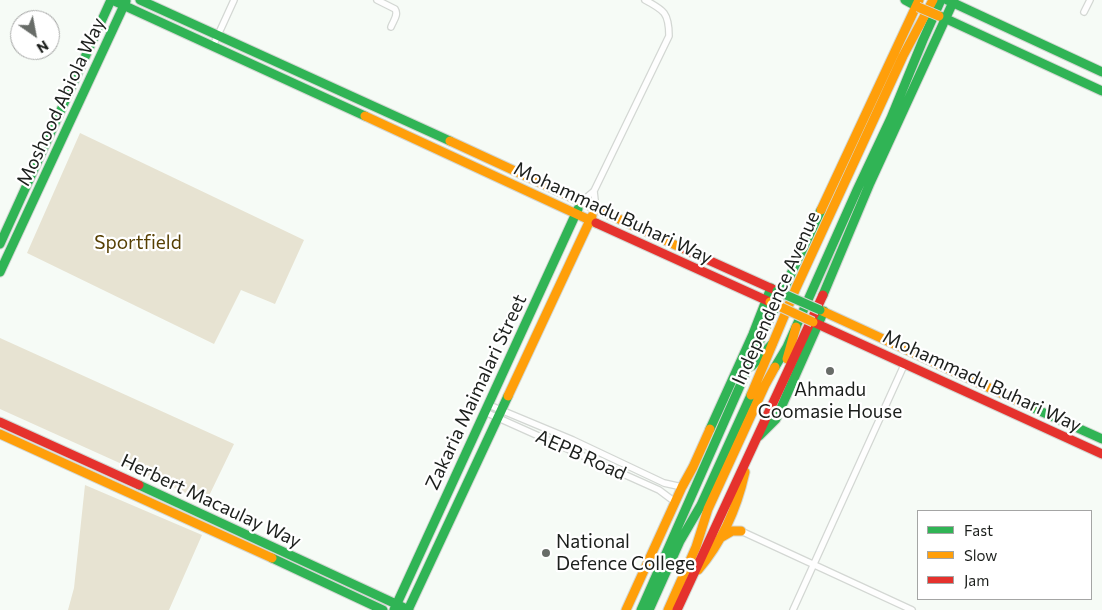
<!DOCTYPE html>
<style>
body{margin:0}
#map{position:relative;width:1102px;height:610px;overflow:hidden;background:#f6fbf6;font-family:Commissioner,sans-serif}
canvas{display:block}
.legend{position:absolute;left:917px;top:510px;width:175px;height:90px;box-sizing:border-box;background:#fff;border:1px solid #a4a5a4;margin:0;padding:6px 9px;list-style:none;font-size:15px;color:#1c1f1c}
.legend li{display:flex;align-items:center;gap:10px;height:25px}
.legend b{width:25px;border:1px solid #a4a5a4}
.north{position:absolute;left:10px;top:10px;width:50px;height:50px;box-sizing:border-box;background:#fff;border:1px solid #a4a5a4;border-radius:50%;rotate:147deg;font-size:14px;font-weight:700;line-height:20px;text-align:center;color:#1c1f1c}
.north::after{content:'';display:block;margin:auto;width:18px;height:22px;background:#686c68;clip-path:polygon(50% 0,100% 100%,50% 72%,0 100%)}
</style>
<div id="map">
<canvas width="1102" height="610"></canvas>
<ul class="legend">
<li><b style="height:6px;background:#30b455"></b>Fast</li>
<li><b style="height:6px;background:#ff9f0a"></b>Slow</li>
<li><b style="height:6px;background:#e5322d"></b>Jam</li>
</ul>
<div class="north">N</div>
</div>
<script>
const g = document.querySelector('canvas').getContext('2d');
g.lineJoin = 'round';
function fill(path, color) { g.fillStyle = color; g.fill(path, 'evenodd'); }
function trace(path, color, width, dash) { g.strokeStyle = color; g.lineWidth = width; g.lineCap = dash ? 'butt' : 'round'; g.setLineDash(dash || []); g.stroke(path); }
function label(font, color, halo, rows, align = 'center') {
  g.font = font + ' Commissioner,sans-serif'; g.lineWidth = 4.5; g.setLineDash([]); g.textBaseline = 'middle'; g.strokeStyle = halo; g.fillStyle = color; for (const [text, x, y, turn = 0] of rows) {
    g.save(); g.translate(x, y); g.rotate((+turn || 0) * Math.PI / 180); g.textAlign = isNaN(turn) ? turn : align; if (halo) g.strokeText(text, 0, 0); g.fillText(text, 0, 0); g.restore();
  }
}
const green = new Path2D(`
 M80,133l224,107 -29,64 -34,-14 -27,54 -187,-91z
 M0,338l234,106 -28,58 -206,-93z
 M85,485l117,50 -33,75h-101l6,-22z`);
const street = new Path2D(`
 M377,0l18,9c4,6 -2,12 -4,18
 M1084,12l6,-12
 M213,46l21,-46
 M594,191l2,18
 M581,202l13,-11 75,-155c0,-23 -5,-26 -24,-36
 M489,405l84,35 91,43 18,4
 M485,412l174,78 16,12
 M741,531l171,79
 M793,610l112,-247`);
const fast = new Path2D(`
 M112,0l253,116
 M140,0l310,141
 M905,0l13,7
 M947,0l155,72
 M940,16l162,75
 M0,244l111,-244
 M0,272l126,-271
 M823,295l47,-112 84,-183
 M752,366l20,-22
 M775,367l12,-20 70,-157 34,-72 32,-78 18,-40
 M1031,407l71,32
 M710,429l43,-95 18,-46
 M759,436l17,-17 48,-108
 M139,485l270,125
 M272,558l111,52
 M394,610l184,-401
 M408,610l100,-214
 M641,610l125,-283 55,-117
 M649,610l31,-69 21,-36 50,-110`);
const slow = new Path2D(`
 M365,116l231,107
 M450,141l236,109
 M821,210l98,-210
 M820,310l211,97
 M787,359l9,-32
 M751,395l45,-107 107,-232 30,-56
 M508,396l84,-180
 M0,434l272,124
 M720,538l12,-7h9
 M698,570c24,-28 39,-62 47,-98
 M626,610l56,-123 11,-20 17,-38
 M668,610l28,-63 12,-38 57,-124 10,-18`);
const jam = new Path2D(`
 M596,223l174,79
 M686,250l91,41
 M813,322l289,132
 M0,422l139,63
 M677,610l146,-315`);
const fastBridge = new Path2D(`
 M777,291l43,19`);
const slowBridge = new Path2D(`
 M918,7l21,9
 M770,302l43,20`);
const markers = [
 [830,371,5,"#686c68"],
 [546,553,5,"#686c68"]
];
const streetNames = [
 ["Moshood Abiola Way",61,102,-65],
 ["Mohammadu Buhari Way",613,213,25],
 ["Independence Avenue",776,298,-66],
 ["Mohammadu Buhari Way",982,381,25],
 ["Zakaria Maimalari Street",476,392,-65],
 ["AEPB Road",581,455,24],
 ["Herbert Macaulay Way",211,501,25]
];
const parkNames = [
 ["Sportfield",138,243]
];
const poiNames = [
 ["Ahmadu",830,390],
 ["Coomasie House",830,412],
 ["National",556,542,"left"],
 ["Defence College",556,564,"left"]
];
fill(green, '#e7e3d2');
trace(street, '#d3d7d3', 8);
trace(fast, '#d3d7d3', 11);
trace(slow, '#d3d7d3', 11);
trace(jam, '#d3d7d3', 11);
trace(street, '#fefefe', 5.5);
trace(fast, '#30b455', 9);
trace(slow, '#ff9f0a', 9);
trace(jam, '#e5322d', 9);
trace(fastBridge, '#d3d7d3', 11, []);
trace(slowBridge, '#d3d7d3', 11, []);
trace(fastBridge, '#30b455', 9);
trace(slowBridge, '#ff9f0a', 9);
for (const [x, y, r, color] of markers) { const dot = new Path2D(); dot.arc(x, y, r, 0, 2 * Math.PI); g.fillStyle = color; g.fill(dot); trace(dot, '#fff', 2); }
label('19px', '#1c1f1c', '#fff', streetNames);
label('19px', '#563f02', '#fff', parkNames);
label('19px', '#1c1f1c', '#fff', poiNames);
</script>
